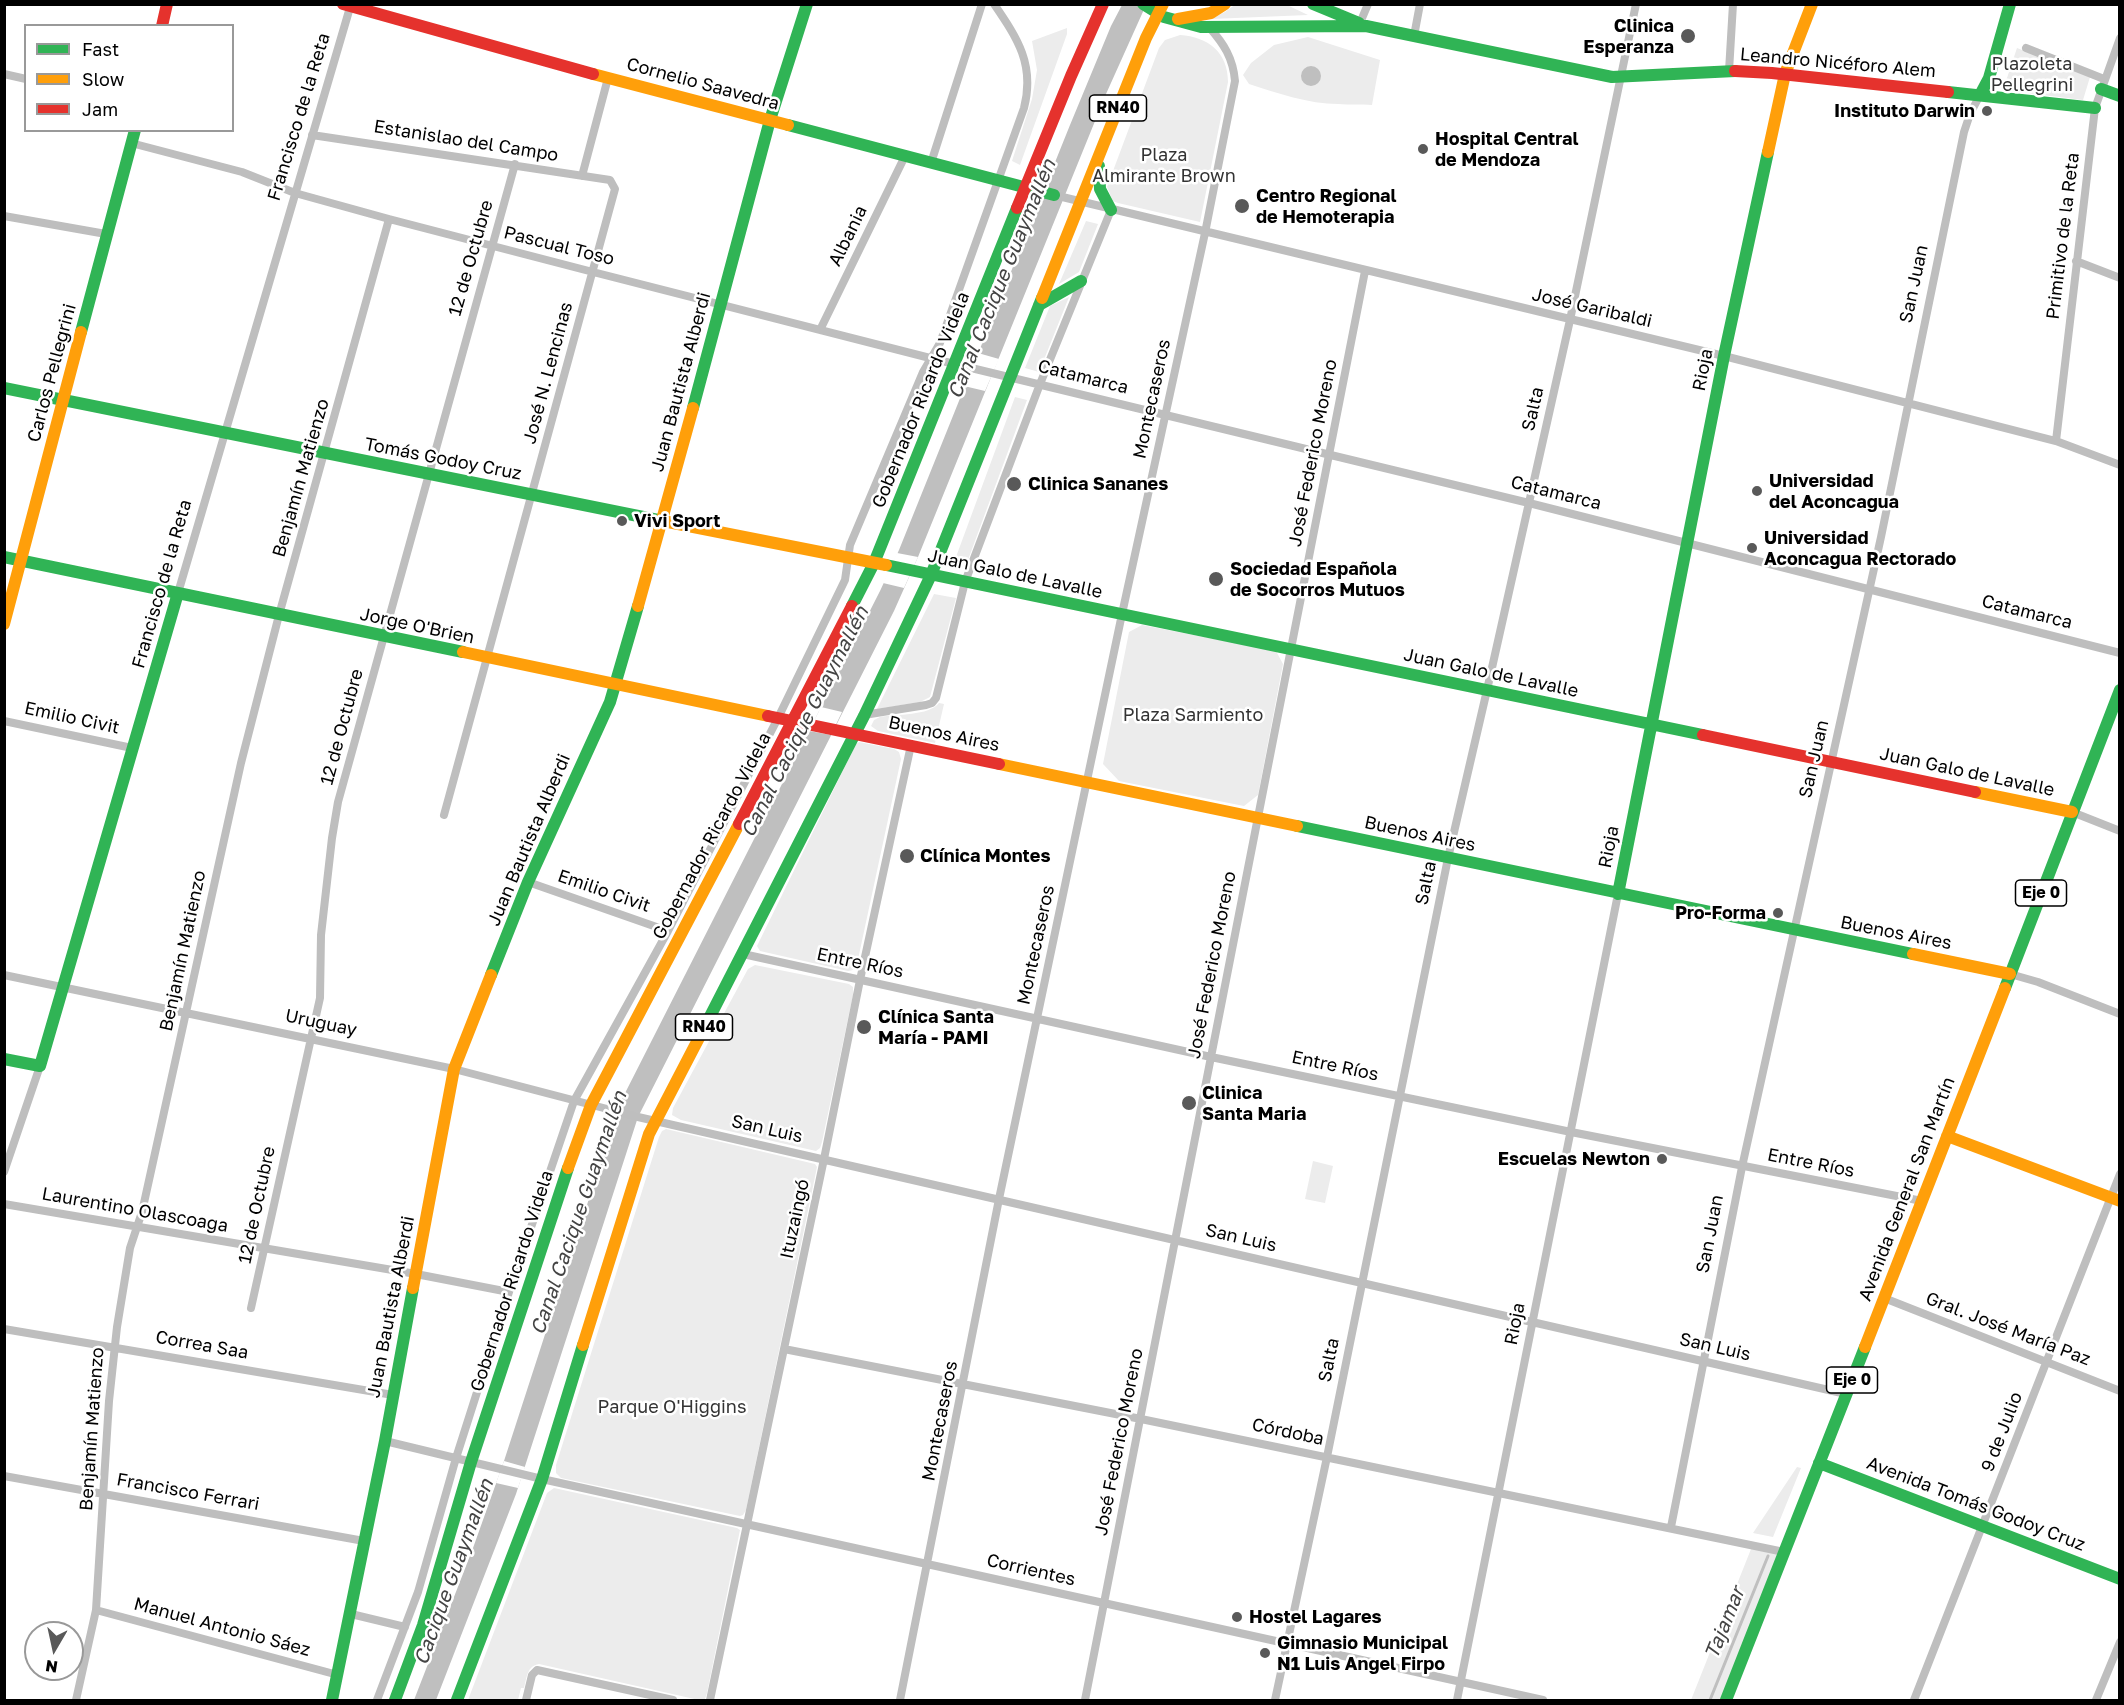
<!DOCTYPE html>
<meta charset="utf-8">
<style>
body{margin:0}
#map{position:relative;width:2124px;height:1705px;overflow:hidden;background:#fff;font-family:"Golos Text",sans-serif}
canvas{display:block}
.frame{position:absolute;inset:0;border:6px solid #000;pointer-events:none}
.legend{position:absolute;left:24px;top:24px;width:210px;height:108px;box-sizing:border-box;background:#fff;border:2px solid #999;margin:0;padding:8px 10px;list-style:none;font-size:18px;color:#000}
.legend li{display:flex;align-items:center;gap:12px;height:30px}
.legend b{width:30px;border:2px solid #999}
.north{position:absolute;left:24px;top:1621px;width:60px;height:60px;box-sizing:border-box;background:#fff;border:2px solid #999;border-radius:50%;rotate:189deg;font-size:16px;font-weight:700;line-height:24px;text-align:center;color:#000}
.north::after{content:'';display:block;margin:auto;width:21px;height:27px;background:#595959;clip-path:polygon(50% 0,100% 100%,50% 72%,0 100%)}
</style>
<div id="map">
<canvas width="2124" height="1705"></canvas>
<div class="frame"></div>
<ul class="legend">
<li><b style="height:8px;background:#30b455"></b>Fast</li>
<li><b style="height:8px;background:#ff9f0a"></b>Slow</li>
<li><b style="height:8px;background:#e5322d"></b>Jam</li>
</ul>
<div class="north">N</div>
</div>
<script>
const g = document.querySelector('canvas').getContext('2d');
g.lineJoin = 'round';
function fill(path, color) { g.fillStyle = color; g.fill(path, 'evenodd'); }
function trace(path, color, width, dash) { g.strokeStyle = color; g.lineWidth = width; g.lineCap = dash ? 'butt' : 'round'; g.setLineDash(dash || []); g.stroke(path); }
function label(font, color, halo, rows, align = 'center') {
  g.font = font + ' "Golos Text",sans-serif'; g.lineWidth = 5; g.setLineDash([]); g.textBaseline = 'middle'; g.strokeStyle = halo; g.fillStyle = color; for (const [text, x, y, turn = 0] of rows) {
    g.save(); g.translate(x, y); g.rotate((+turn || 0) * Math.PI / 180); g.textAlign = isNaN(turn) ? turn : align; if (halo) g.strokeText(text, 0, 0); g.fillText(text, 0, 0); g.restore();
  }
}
const green = new Path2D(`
 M1236,4l51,1 21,10 -97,4 14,-7z
 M1067,28v6l-47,131 -8,-4 20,-62 5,-29 -5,-29z
 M1180,35c28,2 48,17 48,47l-28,140 -82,-19 -5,-2 -6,-14 52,-139 6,-8z
 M1308,37l72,23 -8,45c-11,-1 -22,0 -34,-1 -29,0 -61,-11 -89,-20l-6,-9 8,-12 23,-18z
 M2017,48l73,29 -7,23 -80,-10z
 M1086,221l12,3 -19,48 -20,12z
 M1069,297l-30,75 -14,-4 25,-62z
 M1015,397l12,3 -62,168 -12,-3z
 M934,594l22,4 -26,99 -10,5 -43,7z
 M1142,625l134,26 7,13 -25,131 -14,11 -125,-25 -16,-17 26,-132z
 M939,703l5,1 -9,39 -57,-12 -7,-5 3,-6 6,-3c16,-3 49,-1 59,-14z
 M859,742l35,7 5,3 2,7 -44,205 -4,6 -5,1 -88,-20 -3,-5 99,-202z
 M755,965l94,19 4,3v8l-31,147 -2,6 -4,3 -135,-31 -9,-5 1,-7 75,-139z
 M666,1129l149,35 2,3 -71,343 -3,5 -3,1 -179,-38 -5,-5v-8l103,-328 3,-6z
 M1313,1161l20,5 -8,37 -20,-4z
 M1797,1467l4,1 -28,69 -20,-4z
 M554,1488l183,40 3,2 -33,163 -2,6 -6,1 -160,-36c-12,2 -12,13 -15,24h-3l-3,12h-50l79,-207z
 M1753,1544l31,8 -58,148h-35z`);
const water = new Path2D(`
 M1122,5h24l-40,89 -188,463 -24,54 -256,506 -122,377 -80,206h-22l59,-152 31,-87 116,-358 260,-512 19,-41 171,-425 41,-99z
 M1301 76a10 10 0 1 1 20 0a10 10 0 1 1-20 0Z`);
const pier = new Path2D(`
 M978,353l21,6 -14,32 -21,-5z
 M897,553l21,4 -14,31 -21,-5z
 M821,707l21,5 -11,23 -22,-4z
 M504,1461l21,6 -7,21 -22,-5z`);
const stream = new Path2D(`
 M1710,1700l58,-144`);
const street = new Path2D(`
 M1360,23l8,-19
 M1414,36l6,-32
 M2026,48l78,31
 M1729,71l4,-67
 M4,74l22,5
 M312,135l298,45 5,9 -171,626
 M131,143l111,29 53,21 94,26 204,53 337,86 599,145 591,150
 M931,163l51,-159
 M582,176l26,-98
 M1054,195l670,161 332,85 64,24
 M4,216l102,18
 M2076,261l44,17
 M820,330l85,-174
 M2056,441l39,-333 25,-70
 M178,593l173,-589
 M864,715l62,-10 6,-2 4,-5 29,-116 75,-198 71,-174
 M4,721l128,27
 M2072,812l48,19
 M528,882l140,49
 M743,954l468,103 360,75 351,69
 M2010,974l28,8 82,32
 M4,975l450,94 184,48 1208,277
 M4,1172l36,-106
 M4,1204l412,70 93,18
 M1884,1298l236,93
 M251,1308l69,-310 1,-63 11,-97 6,-36 177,-638
 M4,1329l389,66
 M784,1349l357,70 643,133
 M385,1441l157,38 1001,221
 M4,1476l360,65
 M1671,1527l71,-360 139,-630 83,-405 6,-18 10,-19
 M96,1610l242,65
 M351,1614l54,13
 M76,1700l20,-90 13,-209 8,-74 13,-79 12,-36 99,-449 38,-148 110,-396
 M377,1700l41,-108 38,-134 53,-166 65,-191 94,-170 110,-213 67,-138 5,-35 73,-173 17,-29 84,-235c11,-43 -6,-69 -30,-104
 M526,1700l6,-25 5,-5 136,30
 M710,1700l114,-541 36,-179 51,-235
 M900,1700l99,-501 123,-585 83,-381 30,-152c-2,-23 -11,-37 -26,-54
 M1085,1700l280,-1429
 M1275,1700l52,-243 121,-599 39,-168 83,-370 66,-316
 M1457,1700l161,-806
 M1914,1700l206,-526
 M2096,1700l24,-58`);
const fast = new Path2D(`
 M1143,4l21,13 37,10 165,-1 246,51 123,-6
 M1313,4l46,19
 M2101,89l19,7
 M1948,92l147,16
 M1980,95l9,-17 21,-74
 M788,125l266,70
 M1099,166l1,23 11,21
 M1039,305l42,-24
 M81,332l54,-202
 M4,388l659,133
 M693,408l77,-288 37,-116
 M4,557l459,95
 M886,565l817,170
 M852,606l22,-43 143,-355
 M1297,826l616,128
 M1618,894l106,-538 44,-204
 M491,975l37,-93 82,-180 28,-96
 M2005,988l115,-298
 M701,1034l163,-318 67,-141 111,-277
 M4,1059l36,7 138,-473
 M1819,1463l301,116
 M332,1700l53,-259 28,-153
 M395,1700l28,-75 48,-163 97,-294
 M457,1700l85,-221 41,-134
 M1726,1700l139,-353`);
const slow = new Path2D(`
 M1178,19l33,-6 14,-9
 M593,74l195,51
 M1768,152l17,-78 27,-70
 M1042,298l104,-260 17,-34
 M663,521l223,44
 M638,606l55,-198
 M4,624l77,-292
 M463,652l305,64
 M999,764l298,62
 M1975,792l97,20
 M1913,954l97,20
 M1947,1136l173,65
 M568,1168l23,-63 148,-281
 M413,1288l41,-219 37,-94
 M583,1345l66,-211 52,-100
 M1865,1347l140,-359`);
const jam = new Path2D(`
 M343,4l250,70
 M162,26l5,-22
 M1735,71l37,2 176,19
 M1017,208l54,-132 32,-72
 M768,716l231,48
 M1703,735l272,57
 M739,824l113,-218`);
const markers = [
 [1688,36,8,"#595959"],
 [1987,111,6,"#595959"],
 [1423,149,6,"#595959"],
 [1242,206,8,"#595959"],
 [1014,484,8,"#595959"],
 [1757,491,6,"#595959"],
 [622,521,6,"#595959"],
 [1752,548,6,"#595959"],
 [1216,579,8,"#595959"],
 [907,856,8,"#595959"],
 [1778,913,6,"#595959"],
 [864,1027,8,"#595959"],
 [1189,1103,8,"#595959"],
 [1662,1159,6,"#595959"],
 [1237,1617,6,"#595959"],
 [1265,1653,6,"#595959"]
];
const shields = [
 [1118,108,57],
 [2041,893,51],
 [704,1027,57],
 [1852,1380,51]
];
const shieldNames = [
 ["RN40",1118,108],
 ["Eje 0",2041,893],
 ["RN40",704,1027],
 ["Eje 0",1852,1380]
];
const poiNames = [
 ["Clinica",1674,26,"right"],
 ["Esperanza",1674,47,"right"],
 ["Instituto Darwin",1975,111,"right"],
 ["Hospital Central",1435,139],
 ["de Mendoza",1435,160],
 ["Centro Regional",1256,196],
 ["de Hemoterapia",1256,217],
 ["Universidad",1769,481],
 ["del Aconcagua",1769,502],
 ["Clinica Sananes",1028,484],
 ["Vivi Sport",634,521],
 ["Universidad",1764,538],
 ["Aconcagua Rectorado",1764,559],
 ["Sociedad Española",1230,569],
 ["de Socorros Mutuos",1230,590],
 ["Clínica Montes",920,856],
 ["Pro-Forma",1766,913,"right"],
 ["Clínica Santa",878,1017],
 ["María - PAMI",878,1038],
 ["Clinica",1202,1093],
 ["Santa Maria",1202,1114],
 ["Escuelas Newton",1650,1159,"right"],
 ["Hostel Lagares",1249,1617],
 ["Gimnasio Municipal",1277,1643],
 ["N1 Luis Angel Firpo",1277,1664]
];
const streetNames = [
 ["Leandro Nicéforo Alem",1838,63,5],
 ["Cornelio Saavedra",703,84,15],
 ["Francisco de la Reta",299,117,-73],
 ["Estanislao del Campo",466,141,9],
 ["Albania",848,236,-64],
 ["Primitivo de la Reta",2063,236,-83],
 ["Pascual Toso",559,246,14],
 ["12 de Octubre",471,258,-74],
 ["San Juan",1914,284,-78],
 ["José Garibaldi",1592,308,13],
 ["Rioja",1703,370,-79],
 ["Carlos Pellegrini",52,373,-75],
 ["José N. Lencinas",548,373,-75],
 ["Catamarca",1083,377,14],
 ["Juan Bautista Alberdi",681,382,-75],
 ["Montecaseros",1152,399,-78],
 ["Gobernador Ricardo Videla",921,400,-68],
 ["Salta",1533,409,-77],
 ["José Federico Moreno",1313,453,-79],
 ["Tomás Godoy Cruz",443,459,11],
 ["Benjamín Matienzo",301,478,-74],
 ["Catamarca",1556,493,14],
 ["Juan Galo de Lavalle",1015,574,12],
 ["Francisco de la Reta",162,584,-74],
 ["Catamarca",2027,612,14],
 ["Jorge O'Brien",417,626,12],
 ["Juan Galo de Lavalle",1491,673,12],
 ["Emilio Civit",72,718,12],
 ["12 de Octubre",342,727,-75],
 ["Buenos Aires",944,734,12],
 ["San Juan",1814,759,-77],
 ["Juan Galo de Lavalle",1967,772,12],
 ["Buenos Aires",1420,834,12],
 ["Gobernador Ricardo Videla",712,836,-62],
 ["Juan Bautista Alberdi",529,840,-67],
 ["Rioja",1609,847,-79],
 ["Salta",1426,883,-78],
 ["Emilio Civit",604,891,19],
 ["Buenos Aires",1896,933,11],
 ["Montecaseros",1036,945,-78],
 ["Benjamín Matienzo",183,951,-78],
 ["Entre Ríos",860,963,12],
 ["José Federico Moreno",1212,965,-79],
 ["Uruguay",321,1023,12],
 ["Entre Ríos",1335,1066,12],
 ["San Luis",767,1129,13],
 ["Entre Ríos",1811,1163,11],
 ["Avenida General San Martín",1907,1189,-69],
 ["12 de Octubre",257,1205,-78],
 ["Laurentino Olascoaga",135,1210,10],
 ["Ituzaingó",795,1219,-78],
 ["San Juan",1710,1234,-79],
 ["San Luis",1241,1238,13],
 ["Gobernador Ricardo Videla",512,1281,-72],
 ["Juan Bautista Alberdi",391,1307,-79],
 ["Rioja",1515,1324,-79],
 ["Gral. José María Paz",2008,1329,21],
 ["Correa Saa",202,1345,10],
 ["San Luis",1715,1347,13],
 ["Salta",1329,1360,-79],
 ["Montecaseros",940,1421,-79],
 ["Benjamín Matienzo",92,1429,-86],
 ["Córdoba",1288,1432,12],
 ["9 de Julio",2002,1432,-69],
 ["José Federico Moreno",1119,1442,-79],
 ["Francisco Ferrari",188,1492,10],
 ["Avenida Tomás Godoy Cruz",1976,1504,21],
 ["Corrientes",1031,1570,13],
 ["Manuel Antonio Sáez",222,1627,15]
];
const parkNames = [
 ["Plazoleta",2032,64],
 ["Pellegrini",2032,85],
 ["Plaza",1164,155],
 ["Almirante Brown",1164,176],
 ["Plaza Sarmiento",1193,715],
 ["Parque O'Higgins",672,1407]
];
const waterNames = [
 ["Canal Cacique Guaymallén",1002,279,-68],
 ["Canal Cacique Guaymallén",805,722,-63],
 ["Canal Cacique Guaymallén",579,1213,-71],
 ["Cacique Guaymallén",454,1572,-70],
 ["Tajamar",1725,1623,-68]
];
fill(green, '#ececec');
fill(water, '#bfbfbf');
fill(pier, '#fff');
trace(stream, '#bfbfbf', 3);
trace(street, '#bebebe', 8);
trace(fast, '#30b455', 12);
trace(slow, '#ff9f0a', 12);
trace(jam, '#e5322d', 12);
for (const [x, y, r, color] of markers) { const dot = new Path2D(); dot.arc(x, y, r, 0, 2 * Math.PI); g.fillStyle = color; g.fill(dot); trace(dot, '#fff', 2); }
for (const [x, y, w] of shields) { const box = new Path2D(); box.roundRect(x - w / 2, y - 13, w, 26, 4.5); g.fillStyle = '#fff'; g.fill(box); trace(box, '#000', 1.5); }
label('bold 16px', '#000', null, shieldNames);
label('bold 18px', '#000', '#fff', poiNames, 'left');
label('18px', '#000', '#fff', streetNames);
label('18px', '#333', '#fff', parkNames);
label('italic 20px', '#444', '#fff', waterNames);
</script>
